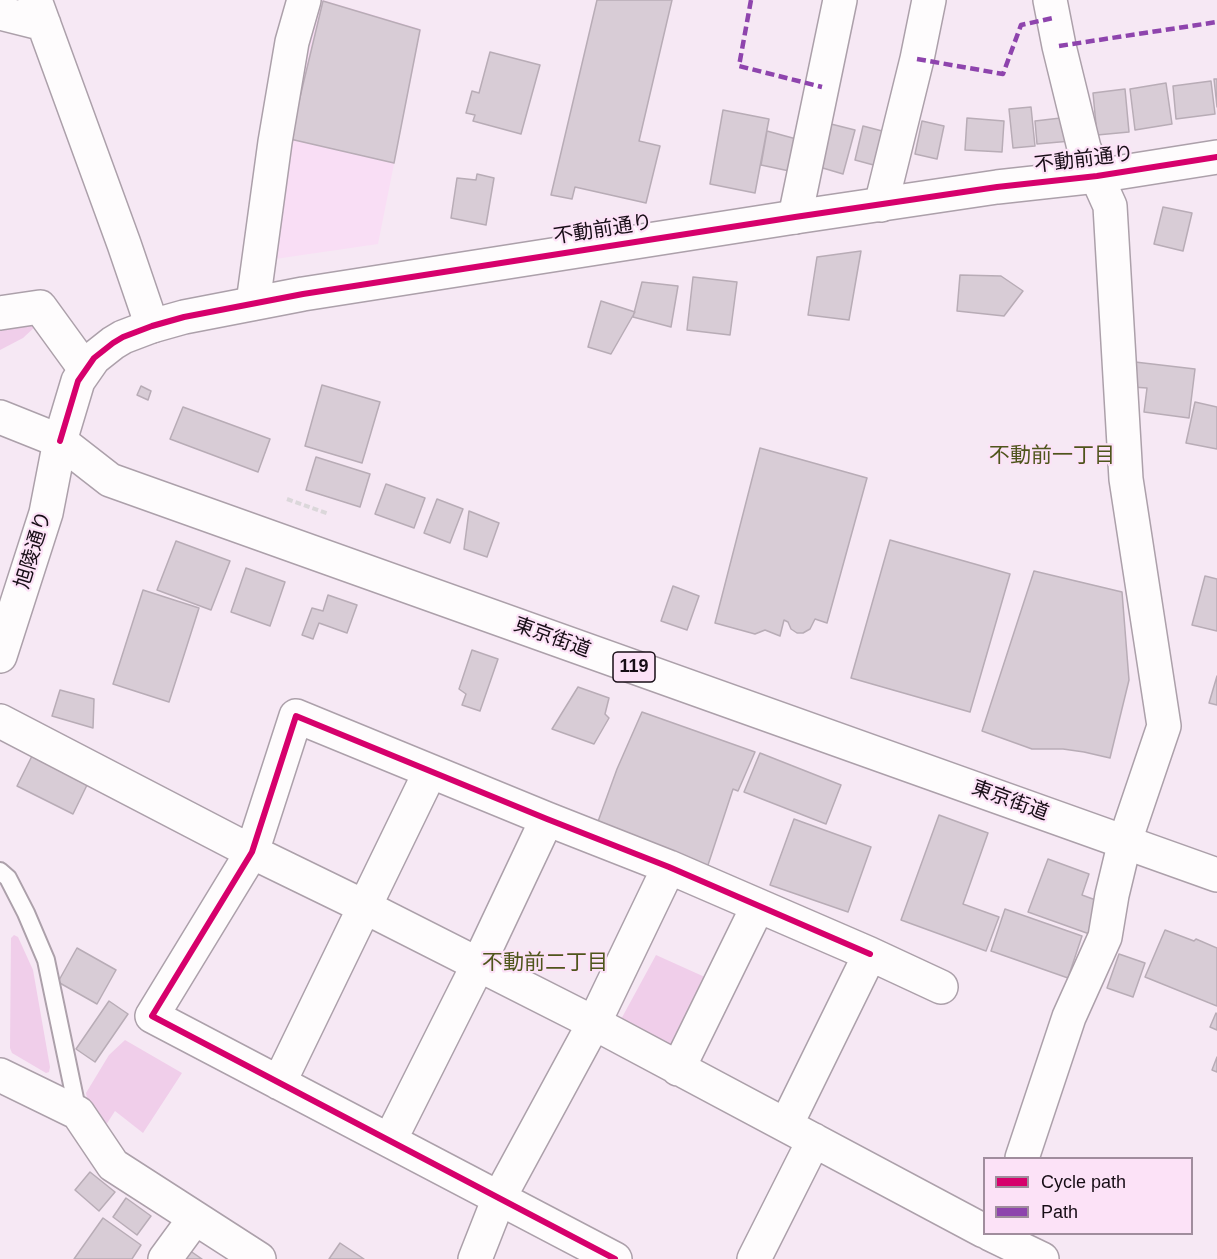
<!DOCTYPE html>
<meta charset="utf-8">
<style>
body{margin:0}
#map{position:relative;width:1217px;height:1259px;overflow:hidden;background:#f6e8f4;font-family:Arial,sans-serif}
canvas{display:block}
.legend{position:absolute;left:983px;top:1157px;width:210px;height:78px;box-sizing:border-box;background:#fce2f7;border:2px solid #a08d9d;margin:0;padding:8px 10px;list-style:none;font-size:18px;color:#170d16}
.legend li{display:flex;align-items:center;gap:12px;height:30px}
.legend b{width:30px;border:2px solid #a08d9d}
</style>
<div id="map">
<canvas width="1217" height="1259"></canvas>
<ul class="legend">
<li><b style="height:8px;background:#d6006c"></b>Cycle path</li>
<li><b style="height:8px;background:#8e44ad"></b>Path</li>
</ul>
</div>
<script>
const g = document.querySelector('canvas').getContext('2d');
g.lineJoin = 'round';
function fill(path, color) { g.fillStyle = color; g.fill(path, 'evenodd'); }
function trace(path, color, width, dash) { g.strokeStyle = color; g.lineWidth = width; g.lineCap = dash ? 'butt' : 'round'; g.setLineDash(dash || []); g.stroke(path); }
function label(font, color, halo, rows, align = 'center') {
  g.font = font + ' Arial,"Noto Sans JP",sans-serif'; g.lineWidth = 4.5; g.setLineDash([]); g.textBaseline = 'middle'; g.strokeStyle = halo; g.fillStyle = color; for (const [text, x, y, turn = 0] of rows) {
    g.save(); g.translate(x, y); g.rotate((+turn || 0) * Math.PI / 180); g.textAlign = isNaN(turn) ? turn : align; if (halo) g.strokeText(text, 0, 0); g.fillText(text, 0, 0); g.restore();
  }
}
const built = new Path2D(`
 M313,0h10l98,29 -43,215 -110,16z`);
const green = new Path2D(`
 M0,324h38l-15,14 -23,12z
 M14,935l4,2 15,33 17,97 -1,5 -3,1 -34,-20 -2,-5 1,-110z
 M656,955l51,23 -31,63 -10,7 -47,-25z
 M125,1040l57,33 -39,60 -28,-22 -11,17 -15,-19 -3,-16 23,-38z`);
const building = new Path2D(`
 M597,0h75l-33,141 21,5 -14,57 -71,-16 -3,12 -21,-4z
 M323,1l97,29 -26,133 -104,-24z
 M490,52l50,13 -19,69 -48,-13 2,-6 -9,-2 6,-22 7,2z
 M1214,79h3v28z
 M1211,81l4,33 -39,5 -3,-33z
 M1166,83l6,41 -37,6 -5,-41z
 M1125,89l4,43 -32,3 -4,-42z
 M1031,107l4,39 -22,2 -4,-39z
 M723,110l46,9 -14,74 -45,-9z
 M1069,117l2,24 -34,3 -2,-23z
 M967,118l37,3 -2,31 -37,-2z
 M922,121l22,5 -7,33 -22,-5z
 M827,123l28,7 -12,44 -27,-8z
 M863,126l27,7 -9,34 -26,-7z
 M767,131l33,9 -6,32 -33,-7z
 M477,174l17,4 -8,47 -35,-7 6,-40 19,2z
 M1163,207l29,6 -9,38 -29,-7z
 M861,251l-12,69 -41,-5 9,-58z
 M960,275l41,1 22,15 -19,25 -47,-5z
 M693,277l44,5 -7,53 -43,-5z
 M642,282l36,4 -7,41 -38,-10z
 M601,301l34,11 -24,42 -23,-7z
 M1135,362l60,7 -6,49 -45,-6 3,-24 -15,-1z
 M322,385l58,17 -18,61 -57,-17z
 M141,386l10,5 -3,9 -11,-5z
 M1195,402l22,5v42l-31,-6z
 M183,407l87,32 -12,33 -88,-33z
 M760,448l107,30 -40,145 -12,-4 -5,10 -7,4h-6l-6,-4 -3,-7 -4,-2 -4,16 -15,-6 -10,4 -40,-11z
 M316,457l54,17 -10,33 -54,-17z
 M386,484l39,14 -11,30 -39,-14z
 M437,499l26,10 -13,34 -26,-10z
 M469,511l30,12 -12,34 -23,-8z
 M890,540l120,34 -40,138 -119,-34z
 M176,541l54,20 -19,49 -54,-20z
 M246,568l39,14 -15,44 -39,-14z
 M1034,571l88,21 7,88 -19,78 -26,-6 -21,-3h-31l-50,-18z
 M1205,576l12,3v52l-25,-6z
 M673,586l26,10 -12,34 -26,-9z
 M143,590l56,18 -30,94 -56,-18z
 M328,595l29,10 -10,28 -28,-10 -6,16 -11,-4 10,-27 11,3z
 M472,650l26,9 -18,52 -18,-6 4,-11 -7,-5z
 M1217,676v29l-8,-2z
 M578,687l31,11 -4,16 4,4 -15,26 -42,-15z
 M60,690l34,9 -1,29 -41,-12z
 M642,712l113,40 -17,39 -5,-2 -27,82 -110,-44 21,-58z
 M760,753l81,32 -15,39 -82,-32z
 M32,756l56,27 -15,31 -56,-28z
 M939,815l49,18 -25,71 36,13 -13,34 -85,-31z
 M794,819l77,28 -23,65 -78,-27z
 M1048,859l41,15 -7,21 19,7 -6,34 -67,-24z
 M1005,909l77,27 -14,42 -77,-27z
 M1165,930l29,11 2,-2 21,9v58l-72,-29z
 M77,948l39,22 -19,34 -39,-22z
 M1119,954l26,9 -12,34 -26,-9z
 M109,1001l19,13 -33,48 -19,-13z
 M1216,1013l1,1v16l-7,-3z
 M1217,1057v15l-5,-2z
 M90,1172l25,20 -16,19 -24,-21z
 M126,1198l25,18 -14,19 -24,-18z
 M103,1218l38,27 -9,14h-58z
 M340,1243l24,16h-35z
 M186,1248l16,11h-24z`);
const path = new Path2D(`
 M287,499l42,15`);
const service = new Path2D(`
 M0,871l8,7 18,35 20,47 32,153`);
const minor = new Path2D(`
 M35,0l89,244 28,82
 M0,13l44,11
 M881,205l36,-146 12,-59
 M795,217l45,-217
 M253,303l22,-161 17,-100 12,-42
 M0,313l40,-6 45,62
 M0,721l252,131 113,55 229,116 390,208
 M678,1069l80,-163
 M0,1075l78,38 35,52 146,94
 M279,1083l151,-311
 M786,1125l84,-171 71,33
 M390,1140l88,-175 69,-146
 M1022,1158l47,-141 36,-80 7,-42 13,-54 39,-115 -38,-247 -16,-273 -26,-58 -25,-102 -9,-46
 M990,1234l52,25
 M165,1259l30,-41
 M475,1259l24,-61 95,-175 75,-156
 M615,1259l-463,-243 100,-164 44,-136 251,103 122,48 201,87
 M754,1259l60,-119`);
const tertiary = new Path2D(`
 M0,656l46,-143 14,-72 18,-60 16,-23 19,-15 10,-6 29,-11 32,-9 119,-23 492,-77 202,-30 100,-11 120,-19`);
const trunk = new Path2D(`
 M0,417l60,24 50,39 1107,395`);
const quiet = new Path2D(`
 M751,0l-12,66 83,21
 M1059,46l158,-24
 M917,59l86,15 18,-49 32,-7`);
const cycleway = new Path2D(`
 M60,441l18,-60 16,-23 19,-15 10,-6 29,-11 32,-9 119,-23 492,-77 202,-30 100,-11 120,-19
 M615,1259l-463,-243 100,-164 44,-136 251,103 122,48 201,87`);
const shields = [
 [634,667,42]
];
const shieldNames = [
 ["119",634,667]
];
const streetNames = [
 ["不動前通り",1084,160,-7],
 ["不動前通り",603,230,-9],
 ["旭陵通り",34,550,-73],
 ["東京街道",552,638,20],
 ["東京街道",1010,801,20]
];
const neighbourhoodNames = [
 ["不動前一丁目",1052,456],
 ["不動前二丁目",545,963]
];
fill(built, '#f9def5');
fill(green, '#f0ceea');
fill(building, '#d8ccd6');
trace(building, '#b8acb6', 1.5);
trace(service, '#aca0aa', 20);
trace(minor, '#aca0aa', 36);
trace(tertiary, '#aca0aa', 36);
trace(trunk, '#aca0aa', 36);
trace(path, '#dbd7da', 4, [6, 3]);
trace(service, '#fefcfd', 16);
trace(minor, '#fefcfd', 33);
trace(tertiary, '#fefcfd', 33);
trace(trunk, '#fefcfd', 33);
trace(quiet, '#8e44ad', 4.5, [9, 4.5]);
trace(cycleway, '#d6006c', 6);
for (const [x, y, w] of shields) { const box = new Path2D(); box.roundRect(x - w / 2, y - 15, w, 30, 4.5); g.fillStyle = '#fce2f7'; g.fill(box); trace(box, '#170d16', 1.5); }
label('bold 18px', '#170d16', null, shieldNames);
label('20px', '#170d16', '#fce2f7', streetNames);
label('21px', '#4f551c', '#fce2f7', neighbourhoodNames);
</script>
